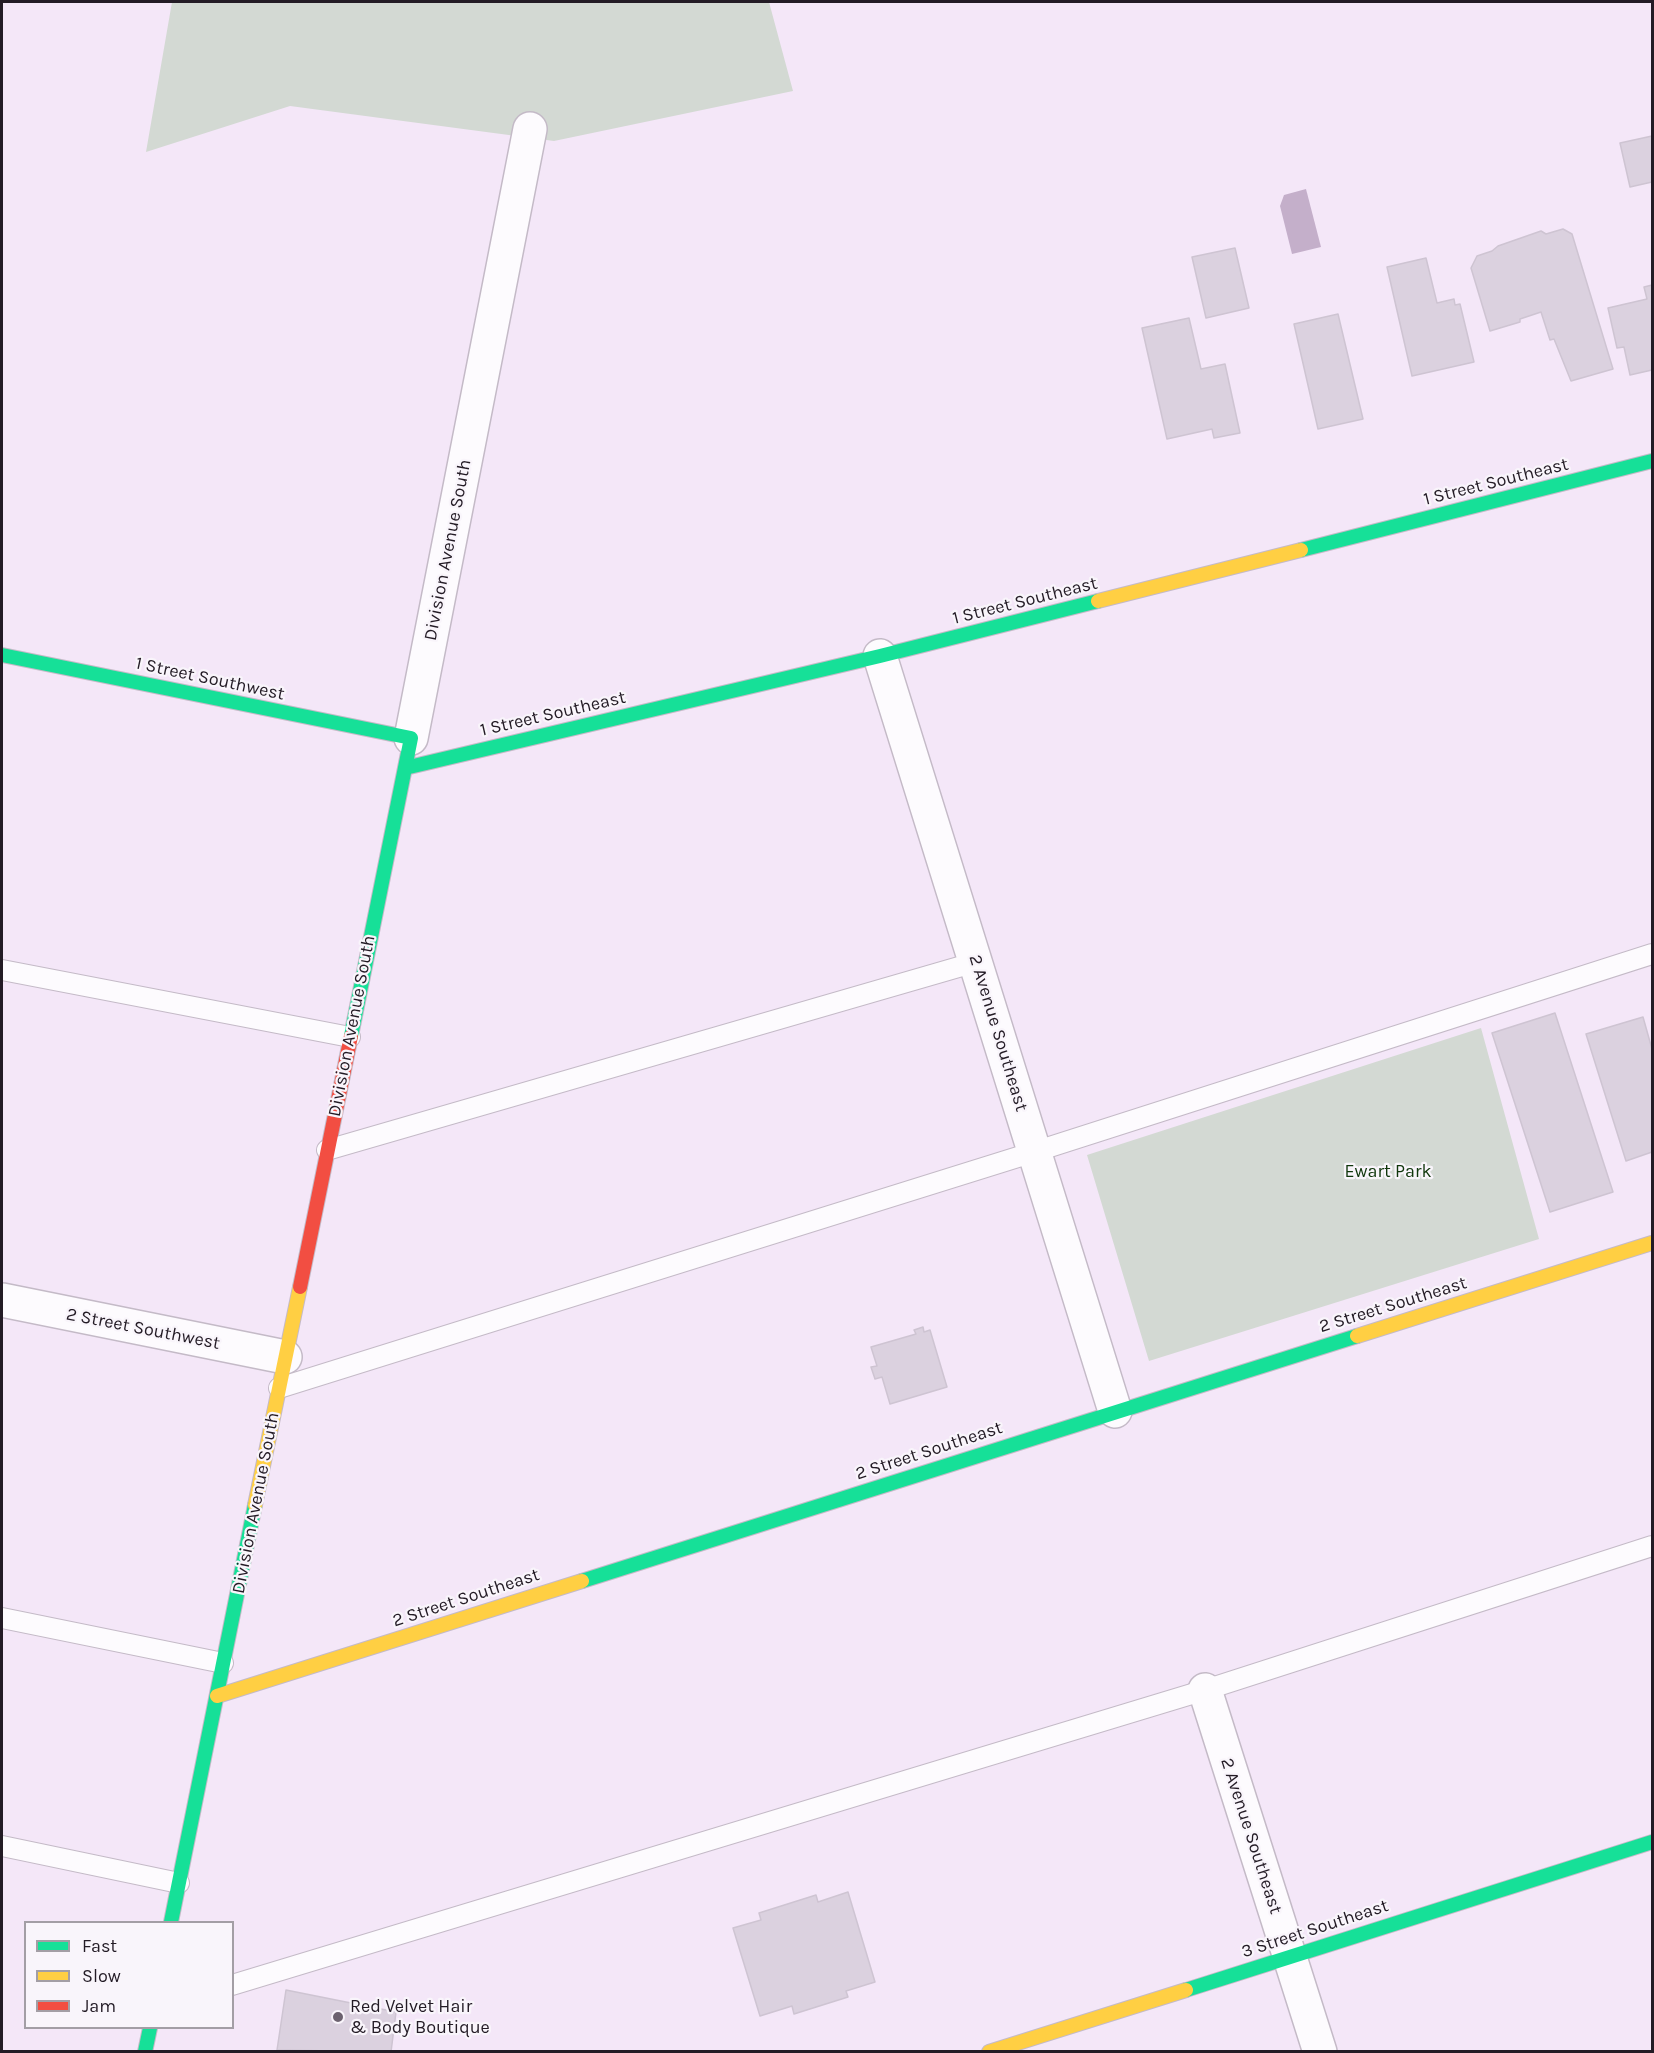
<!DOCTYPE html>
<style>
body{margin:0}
#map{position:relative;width:1654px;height:2053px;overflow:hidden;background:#f4e7f8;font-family:Karla,sans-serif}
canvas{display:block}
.frame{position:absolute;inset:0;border:3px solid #231b25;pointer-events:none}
.legend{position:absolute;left:24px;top:1921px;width:210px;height:108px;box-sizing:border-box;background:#f9f5fb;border:2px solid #a39ea5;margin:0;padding:8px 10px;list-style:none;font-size:18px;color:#231b25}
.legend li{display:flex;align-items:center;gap:12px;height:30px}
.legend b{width:30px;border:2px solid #a39ea5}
</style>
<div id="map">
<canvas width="1654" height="2053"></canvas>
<div class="frame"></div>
<ul class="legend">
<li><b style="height:8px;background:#16e098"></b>Fast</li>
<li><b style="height:8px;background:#ffcf43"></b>Slow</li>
<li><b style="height:8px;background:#f24e42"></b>Jam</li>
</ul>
</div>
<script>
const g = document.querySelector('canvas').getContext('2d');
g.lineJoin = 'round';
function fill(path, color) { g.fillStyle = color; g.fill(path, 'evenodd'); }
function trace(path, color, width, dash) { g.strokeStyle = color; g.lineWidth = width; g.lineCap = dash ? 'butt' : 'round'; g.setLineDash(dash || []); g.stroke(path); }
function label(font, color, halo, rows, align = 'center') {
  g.font = font + ' Karla,sans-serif'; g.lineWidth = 4.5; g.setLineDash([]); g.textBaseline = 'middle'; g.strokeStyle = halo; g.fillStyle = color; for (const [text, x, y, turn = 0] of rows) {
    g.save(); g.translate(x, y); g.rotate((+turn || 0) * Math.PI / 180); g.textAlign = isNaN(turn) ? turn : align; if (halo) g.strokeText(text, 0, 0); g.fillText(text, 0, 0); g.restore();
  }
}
const green = new Path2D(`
 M172,2h597l24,89 -239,50 -264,-35 -144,46z
 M1481,1028l58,211 -390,122 -62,-206z`);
const water = new Path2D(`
 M1306,189l15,58 -29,7 -12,-48 4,-11z`);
const building = new Path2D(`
 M1652,136v46l-22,5 -10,-44z
 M1563,229l9,5 41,135 -42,12 -17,-42 -4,1 -9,-28 -21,7v3l-30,9 -19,-63 6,-12 15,-5 6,-5 43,-15 5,3z
 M1235,248l14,60 -43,10 -14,-61z
 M1426,258l11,45 17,-4 1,6 5,-1 14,58 -62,14 -25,-109z
 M1652,285v85l-22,5 -6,-28 -7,1 -9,-40 39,-9 -3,-12z
 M1338,314l25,105 -45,10 -24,-105z
 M1189,318l12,51 24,-5 15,69 -26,5 -2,-9 -45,10 -25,-111z
 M1555,1013l58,179 -63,20 -58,-179z
 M1643,1017l9,32v103l-26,9 -40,-127z
 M923,1327l1,5 6,-2 17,57 -57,17 -8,-27 -7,2 -4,-12 6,-1 -6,-19 45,-13 -2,-4z
 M848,1892l27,90 -29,9 2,6 -54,17 -2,-8 -32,10 -27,-88 28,-8 -2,-7 57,-18 2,7z
 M286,1990l110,22 -5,40 -114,-2z`);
const lane = new Path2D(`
 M2,970l348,67
 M327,1150l649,-188
 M279,1388l755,-236 618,-198
 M2,1618l221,45
 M2,1846l177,37
 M232,1985l973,-295 447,-144`);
const street = new Path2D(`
 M880,656l235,755
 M411,738l119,-609
 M2,1300l283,57
 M1205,1690l115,362`);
const fast = new Path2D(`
 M1301,550l351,-89
 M2,655l409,83 -60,298
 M405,768l475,-112 218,-55
 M582,1581l775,-245
 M171,1922l84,-417
 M1186,1990l466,-148
 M145,2052l5,-24`);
const slow = new Path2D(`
 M1098,601l203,-51
 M1357,1336l295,-93
 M255,1505l45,-218
 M217,1696l365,-115
 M989,2052l197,-62`);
const jam = new Path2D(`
 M300,1287l51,-251`);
const markers = [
 [338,2017,6,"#6c626f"]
];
const streetNames = [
 ["1 Street Southeast",1496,482,-14],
 ["Division Avenue South",448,550,-79],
 ["1 Street Southeast",1025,601,-14],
 ["1 Street Southwest",210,679,12],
 ["1 Street Southeast",553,714,-13],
 ["Division Avenue South",352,1026,-79],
 ["2 Avenue Southeast",998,1033,73],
 ["2 Street Southeast",1393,1305,-17],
 ["2 Street Southwest",143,1329,11],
 ["2 Street Southeast",929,1451,-18],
 ["Division Avenue South",256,1503,-79],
 ["2 Street Southeast",466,1598,-18],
 ["2 Avenue Southeast",1251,1836,72],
 ["3 Street Southeast",1315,1929,-18]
];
const parkNames = [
 ["Ewart Park",1388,1172]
];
const poiNames = [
 ["Red Velvet Hair",350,2007],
 ["& Body Boutique",350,2028]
];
fill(green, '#d3d9d3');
fill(water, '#c4afca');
fill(building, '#dbd1df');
trace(building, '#cec4d2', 1.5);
trace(lane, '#c4bac7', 22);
trace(street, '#c4bac7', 36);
trace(fast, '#c4bac7', 16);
trace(slow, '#c4bac7', 16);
trace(jam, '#c4bac7', 16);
trace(lane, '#fdfbfe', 20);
trace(street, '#fdfbfe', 33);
trace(fast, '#16e098', 14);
trace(slow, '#ffcf43', 14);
trace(jam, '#f24e42', 14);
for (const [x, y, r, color] of markers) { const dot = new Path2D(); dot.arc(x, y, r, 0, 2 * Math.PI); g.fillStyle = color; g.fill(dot); trace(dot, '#f9f5fb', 2); }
label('18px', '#231b25', '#f9f5fb', streetNames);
label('18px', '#10370c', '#f9f5fb', parkNames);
label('18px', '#231b25', '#f9f5fb', poiNames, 'left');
</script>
